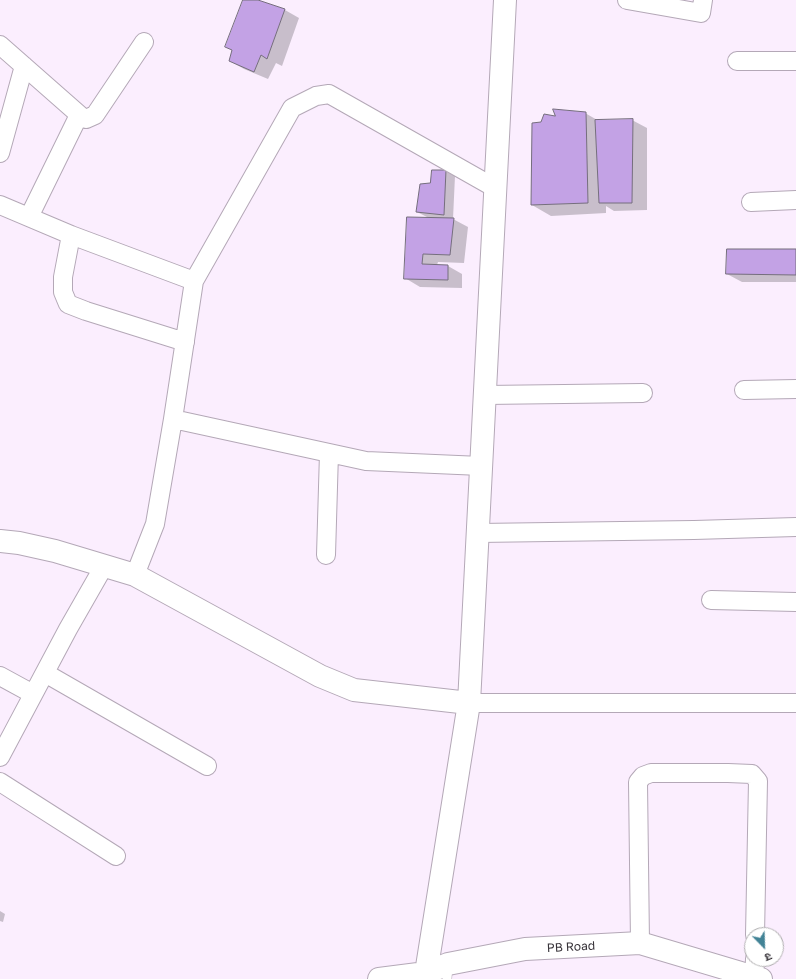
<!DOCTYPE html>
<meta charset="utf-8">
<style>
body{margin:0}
#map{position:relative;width:796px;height:979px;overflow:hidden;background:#fbeefe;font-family:"Golos Text","Noto Sans Devanagari",sans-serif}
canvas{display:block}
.north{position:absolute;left:744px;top:927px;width:40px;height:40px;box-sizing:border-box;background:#fff;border:1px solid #afadaf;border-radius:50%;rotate:157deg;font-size:11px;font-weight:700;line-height:16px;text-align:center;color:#363238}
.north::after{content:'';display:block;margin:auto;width:14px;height:18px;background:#428396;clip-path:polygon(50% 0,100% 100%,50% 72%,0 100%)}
</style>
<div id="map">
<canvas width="796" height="979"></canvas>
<div class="north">उ</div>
</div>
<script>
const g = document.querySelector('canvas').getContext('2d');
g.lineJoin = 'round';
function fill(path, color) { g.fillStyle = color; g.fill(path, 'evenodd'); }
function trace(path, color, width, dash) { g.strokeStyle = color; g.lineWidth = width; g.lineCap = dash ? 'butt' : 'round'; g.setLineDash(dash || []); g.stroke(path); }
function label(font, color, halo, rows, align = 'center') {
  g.font = font + ' "Golos Text",sans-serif'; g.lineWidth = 4; g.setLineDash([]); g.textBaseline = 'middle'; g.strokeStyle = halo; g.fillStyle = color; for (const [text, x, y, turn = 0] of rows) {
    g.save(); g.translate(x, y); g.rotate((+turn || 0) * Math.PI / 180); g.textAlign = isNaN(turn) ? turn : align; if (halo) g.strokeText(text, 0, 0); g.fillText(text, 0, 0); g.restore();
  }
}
const shadow = new Path2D(`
 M244,0h10l31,10 14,8 -17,48 -6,-3 -8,16 -24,-10 -14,-8z
 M585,113l14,8 33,-1 15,8v82l-33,1 -8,-5v7l-55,3 -19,-11 10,-82 14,-6z
 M445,171l10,5 -2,43 15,8 -4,36 -26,-1 -1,3 11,1 14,8v14l-42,-1 -15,-9 24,-60 -12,-6 14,-28z
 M796,250v32h-54l-15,-8z
 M0,911l5,3 -2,8 -3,-1z`);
const building = new Path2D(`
 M243,0h15l27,9 -18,50 -6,-4 -7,17 -25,-11 3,-11 -7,-3z
 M553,109l33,3 2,91 -57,2 1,-82 9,-1 3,-8 11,2z
 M633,119l-1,84h-33l-4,-83z
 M432,170h14l-2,45 -28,-3 4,-28 10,-1z
 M407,217l47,1 -4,37 -27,-1 -1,10 26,1v15l-44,-1z
 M727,249h69v26l-70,-1z`);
const service = new Path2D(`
 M447,979l1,-15`);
const minor = new Path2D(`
 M627,0l74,13 2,-13
 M0,45l83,73 3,1 9,-4 49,-73
 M737,61h59
 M0,153l24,-87
 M751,202l45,-2
 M0,205l71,30 123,46
 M29,217l50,-102
 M71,235l-8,42v15l5,12 18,7 99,31
 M744,390l52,-1
 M485,395l158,-2
 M173,419l193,42 115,5
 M478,533l216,-3 102,-3
 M326,555l3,-102
 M135,575l20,-51 18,-105 21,-138 98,-173 24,-12 13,-2 166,94
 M711,600l85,2
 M45,673l162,93
 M0,676l33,18
 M469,703h327
 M0,757l68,-128 36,-63
 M0,782l116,74
 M640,943l-2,-161 5,-6 8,-3h77l24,1 6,7 -3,154
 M754,978l1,-19`);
const tertiary = new Path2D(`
 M0,541l19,2 36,8 80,24 185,101 34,14 115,13
 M426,973l43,-270 36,-703
 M379,979l47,-6 22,-9 77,-15 115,-6 121,36`);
const streetNames = [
 ["PB Road",571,947,-3]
];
fill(shadow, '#0003');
fill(building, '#c3a2e5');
trace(building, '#756e7d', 1);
trace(service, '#b4a8b7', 10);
trace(minor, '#b4a8b7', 20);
trace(tertiary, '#b4a8b7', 24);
trace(service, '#fff', 9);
trace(minor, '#fff', 18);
trace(tertiary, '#fff', 22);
label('12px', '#363238', '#fff', streetNames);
</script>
